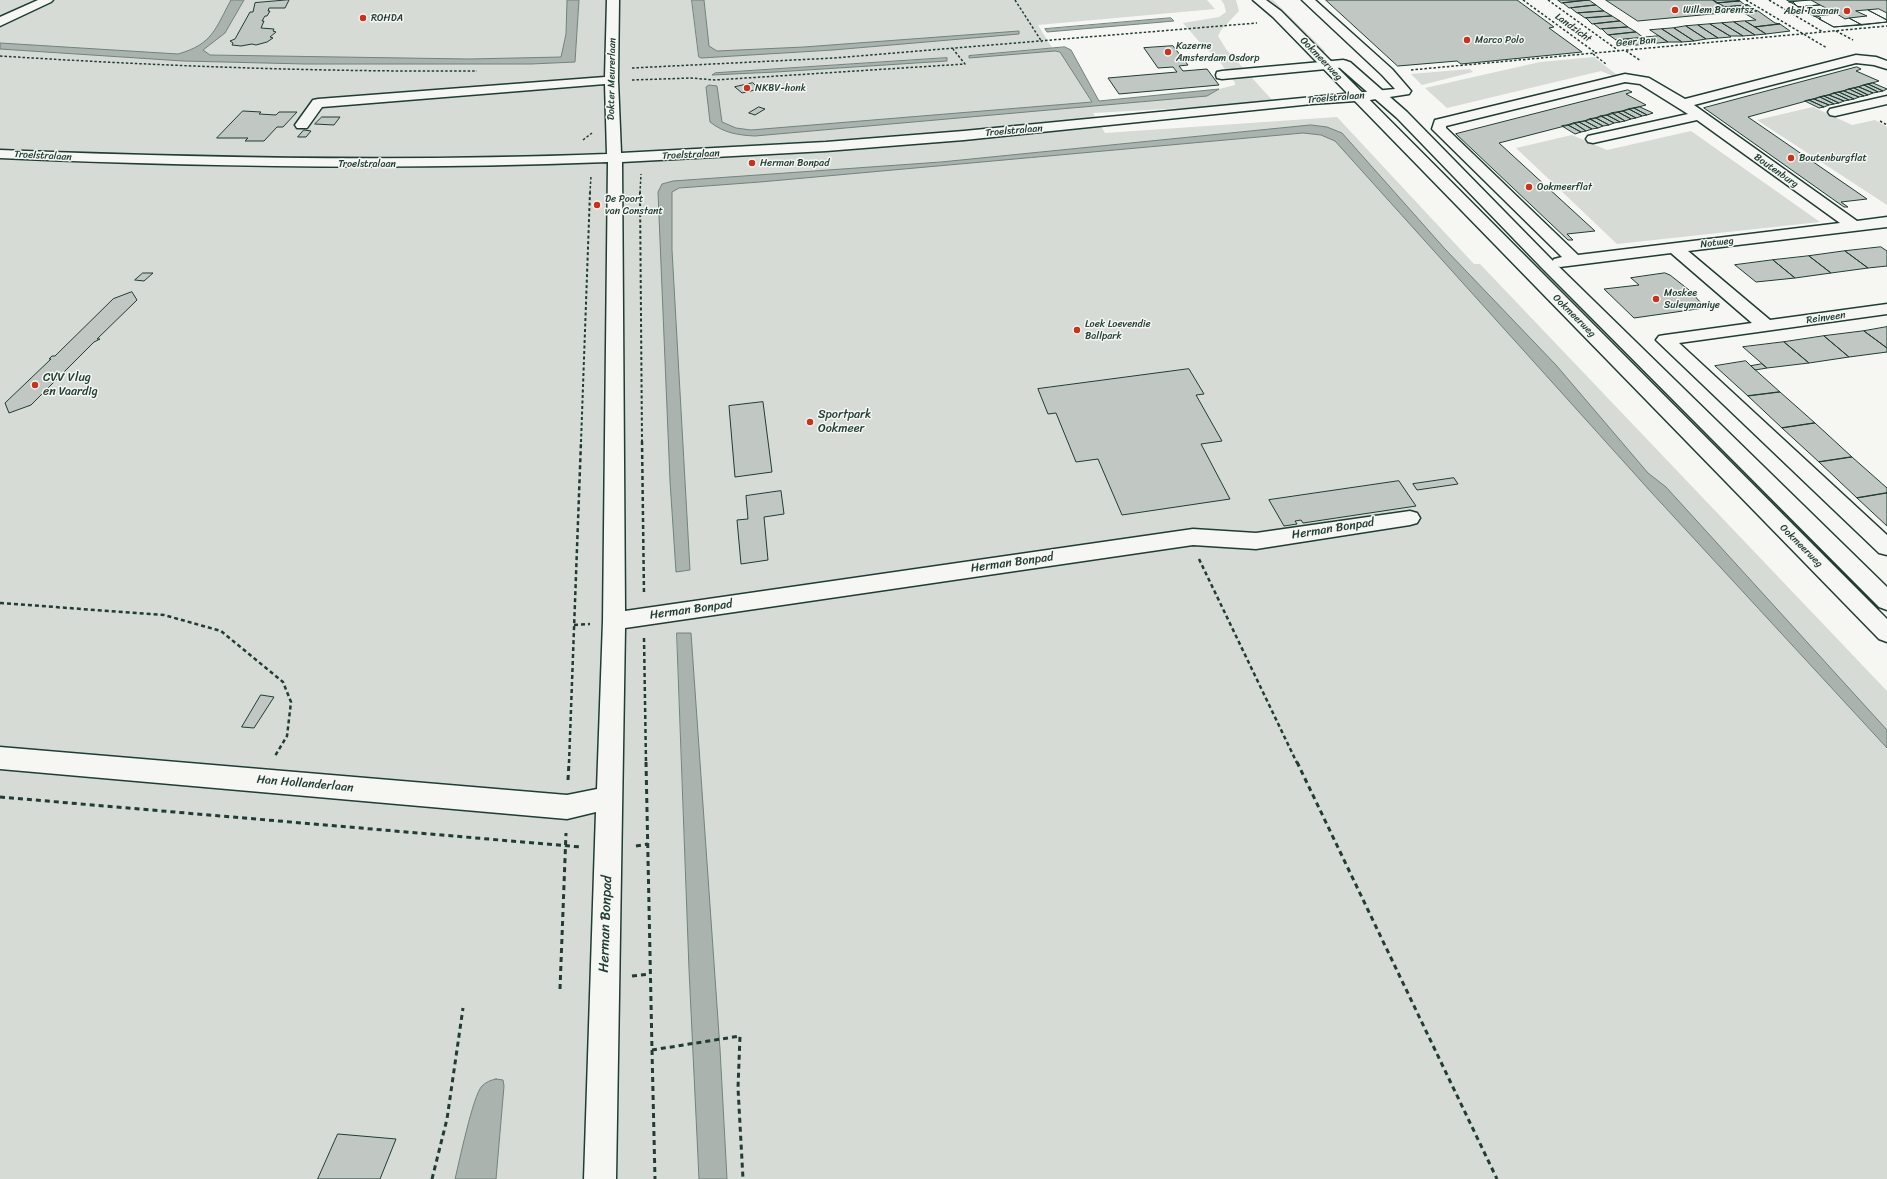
<!DOCTYPE html>
<style>
body{margin:0}
canvas{display:block;background:#f6f6f2}
</style>
<canvas width="1887" height="1179"></canvas>
<script>
const g = document.querySelector('canvas').getContext('2d');
g.lineJoin = 'round';
function fill(path, color) { g.fillStyle = color; g.fill(path, 'evenodd'); }
function trace(path, color, width, dash) { g.strokeStyle = color; g.lineWidth = width; g.lineCap = dash ? 'butt' : 'round'; g.setLineDash(dash || []); g.stroke(path); }
function label(font, color, halo, rows, align = 'center') {
  g.font = font + ' Sriracha,sans-serif'; g.lineWidth = 3; g.setLineDash([]); g.textBaseline = 'middle'; g.strokeStyle = halo; g.fillStyle = color; for (const [text, x, y, turn = 0] of rows) {
    g.save(); g.translate(x, y); g.rotate((+turn || 0) * Math.PI / 180); g.textAlign = isNaN(turn) ? turn : align; if (halo) g.strokeText(text, 0, 0); g.fillText(text, 0, 0); g.restore();
  }
}
const green = new Path2D(`
 M0,0h1207l8,9 -177,16 16,26 7,1 31,50 115,-6 12,-7 16,-4v-2l-18,-25 -14,-12 -20,-23 36,-6 7,-5 -2,-8 -3,-4h15l3,11 -18,19 -3,6 8,13 46,51 -52,6 -127,7 12,20 232,-16 137,147h6l407,427v488h-1887z
 M1263,0h10l52,51 -3,4z
 M1594,57l23,18 -4,1 -12,-5 -154,37 -22,-20 115,-26z
 M1470,69l3,3 -51,13 -11,-11z
 M1813,107l39,18 23,-5 12,7v78l-130,-85z
 M1691,131l129,91 -203,22 -101,-96 56,-13 35,15z`);
const water = new Path2D(`
 M231,0h13l-19,33 -22,17 7,5 259,4 92,-2 5,-23 1,-34h12l-4,62 -44,2h-226l-122,-3 -183,-12v-6l178,11c35,-10 37,-25 53,-54z
 M692,0h12l5,46 8,5 87,-4 215,-16v3l-186,16 -132,8 -2,-1z
 M1171,18l3,3 -127,11 -2,-3z
 M1065,47l6,3 28,51 120,-12 -12,7 -452,40c-18,-1 -31,-3 -45,-14l-4,-35 3,-2 8,1 5,36 14,6 15,2 341,-28 -32,-50 -5,-1 -86,7v-2z
 M947,58v3l-171,11 -64,3 3,-2z
 M1311,125l16,2 15,6 103,116 111,116 92,108 18,14 221,243v18l-236,-256 -316,-351 -14,-6 -18,-2 -543,49 -81,6 -7,4v58l18,320 -14,2 -6,-91 -12,-289 4,-8 11,-3 268,-19z
 M677,633h14l29,416 7,130h-28l-10,-210z
 M496,1079l7,1 1,6 -8,93h-41c4,-16 18,-84 27,-93 4,-4 9,-6 14,-7z`);
const building = new Path2D(`
 M289,0l-4,8h-16l-1,3h2l-3,5h-2l-3,5h2l-3,7 13,1 -1,2 3,1 -6,5 3,1 -6,4 -11,3 -4,-1 -11,2 -9,-1 1,-2 -3,-2 5,-2 15,-27h3l2,-9z
 M1326,0h191l37,27 -5,1 33,24 -121,12 -4,-3 -59,5z
 M1558,0h31l-27,3z
 M1589,0l7,5 -27,3 -6,-5z
 M1606,0h107l20,12 -95,9z
 M1713,0h22l5,1 -23,2z
 M1787,0h100v22l-53,5z
 M1811,0l9,5 -22,2 -5,-5h-4z
 M1740,1l5,4h3l-23,2 -8,-4z
 M1596,5l8,6 -27,2 -6,-5z
 M1748,5l9,6 -24,1 -8,-5z
 M1820,5l8,4 -22,2 -4,-2h2l-6,-2z
 M1828,9l9,5 -23,2 -4,-2h3l-7,-3z
 M1879,9l8,4v7l-19,-10z
 M1868,10l19,10v2l-25,3 -13,-7 18,-2 -11,-5z
 M1604,11l8,5 -27,2 -7,-5z
 M1758,11l17,12 5,1 -25,3 -10,-6 11,-1 -12,-7z
 M1837,14l8,5 4,-1 13,7 -28,2 -15,-8 2,-1 -3,-2h-4z
 M1612,16l8,5 -28,3 -6,-6z
 M1620,21l8,6 -28,2 -6,-5z
 M1745,21l10,6 11,7 -11,1 -21,-13z
 M1734,22l21,13 -12,1 -21,-13z
 M1722,23l21,13h-13l-20,-12z
 M1710,24l20,12 1,1 -13,1 -20,-13z
 M1780,24l10,7 -24,3 -11,-7z
 M1698,25l20,13 -12,1 -20,-13z
 M1686,26l20,13 -12,2 -20,-13z
 M1628,27l8,5 -28,3 -6,-6z
 M1674,28l20,13 -12,1 -20,-13z
 M1662,29l20,13h-14l-18,-12z
 M1636,32l8,6 -28,2 -7,-5z
 M1659,36l9,6 -42,4 -10,-6z
 M1173,46l15,19 -9,1 4,5 24,-2 12,16 -100,9 -11,-16 69,-6 -4,-5 -15,1 -14,-20z
 M1857,67l4,2 -5,2 23,10 -131,36 119,82 -26,3 7,5h-4l-140,-99z
 M753,83l6,6 -17,4 -7,-6z
 M1873,83l14,6 -4,2 -15,-7z
 M1868,84l15,7 -5,1 -14,-7z
 M1864,85l14,7 -5,1 -14,-6z
 M1859,87l14,6 -5,2 -14,-7z
 M1854,88l14,7 -4,1 -15,-7z
 M1849,89l15,7 -5,1 -15,-6z
 M1628,90l4,2 -6,2 20,11 -147,38 96,88 -28,3 6,6h-5l-112,-106z
 M1844,91l15,6 -5,2 -15,-7z
 M1839,92l15,7 -5,1 -15,-7z
 M1834,93l15,7 -5,1 -15,-6z
 M1829,95l15,6 -5,2 -15,-7z
 M1824,96l15,7 -5,1 -14,-7z
 M1820,97l14,7 -5,1 -15,-6z
 M1814,99l15,6 -5,2 -15,-7z
 M1809,100l15,7 -5,1 -14,-7z
 M759,107l6,2 -10,6 -6,-2z
 M1640,107l13,6 -6,2 -13,-7z
 M1634,108l13,7 -5,1 -13,-7z
 M1629,109l13,7 -6,2 -13,-7z
 M243,111l18,1 -2,2 17,1 3,-3h18l-14,15h-6l-13,14h-19l3,-3h-31z
 M1623,111l13,7 -5,1 -13,-7z
 M1618,112l13,7 -6,2 -13,-8z
 M1612,113l13,8 -5,1 -13,-7z
 M1607,115l13,7 -6,1 -13,-7z
 M1601,116l13,7 -5,2 -13,-7z
 M322,117h18l-6,8 -19,-1z
 M1596,118l13,7 -6,1 -13,-7z
 M1590,119l13,7 -5,2 -13,-7z
 M1585,121l13,7 -6,1 -13,-7z
 M1579,122l13,7 -6,2 -12,-8z
 M1574,123l12,8 -5,1 -13,-7z
 M1568,125l13,7 -6,2 -13,-8z
 M304,130l7,1 -5,6h-8z
 M1881,247l6,4v15l-19,2 -23,-17z
 M1845,251l23,17 -37,5 -22,-17z
 M1809,256l22,17 -36,5 -22,-18z
 M1773,260l22,18 -39,4 -21,-17z
 M143,273h10l-9,8 -9,-1z
 M1665,273l5,2 19,15 15,16h-2l2,2 -70,10 -30,-29 35,-4 -8,-7z
 M132,292l5,8 -40,39h3l-6,3 -63,63 -22,8 -4,-10 46,-44h-2l3,-3h3l58,-57z
 M1887,327v21l-23,-17z
 M1864,331l23,17v4l-38,5 -25,-21z
 M1824,336l25,21 -40,6 -25,-21z
 M1784,342l25,21 -42,5 -24,-21z
 M1746,361l5,5 29,26 -32,4 -33,-30z
 M1762,364l5,4 -12,2 -4,-4z
 M1189,369l15,25 -8,1 26,46 -21,3 29,55 -108,16 -24,-56 -22,3 -20,-49 -8,1 -10,-25z
 M1780,392l35,31 -33,5 -34,-32z
 M763,402l9,70 -37,5 -6,-71z
 M1815,423l37,34 -33,5 -37,-34z
 M1852,457l35,31v5l-30,5 -38,-36z
 M1454,478l4,6 -41,6 -4,-6z
 M1399,481l17,25 -113,17 -2,-3 -6,1 2,3 -13,2 -15,-26z
 M781,491l3,23 -20,3 4,43 -27,4 -4,-44 11,-1 -2,-23z
 M1887,493v33l-30,-28z
 M261,695l13,2 -20,31 -12,-1z
 M338,1134l58,5 -16,40h-62z`);
const pathFar3 = new Path2D(`
 M1015,0l27,42
 M1523,0l73,53
 M1548,0l71,51
 M1746,0l81,48
 M1769,0l54,32
 M1836,31l17,9
 M1626,51l15,10
 M1593,54l13,10
 M0,56c159,10 318,16 477,15
 M632,68l202,-10 423,-35
 M1411,70l476,-44
 M632,80l59,-2 24,2 250,-16 -12,-15
 M1880,121l7,4
 M583,140l9,-7
 M590,193l1,-17
 M640,193l1,-19`);
const pathFar2 = new Path2D(`
 M640,192l2,250
 M581,442l9,-250`);
const pathFar1 = new Path2D(`
 M642,441l2,154
 M1199,559l98,204
 M0,603l164,12 57,16 62,51 8,20 -4,34 -12,20
 M574,625l16,-1
 M644,638l2,125
 M569,763l12,-322`);
const path = new Path2D(`
 M646,762l6,288 88,-14 -2,52 5,91
 M1297,762l200,417
 M568,780l1,-18
 M0,797l581,50
 M636,846l12,-2
 M632,976l18,-2
 M560,989l6,-156
 M652,1050l3,129
 M432,1179l15,-60 16,-111`);
const minor = new Path2D(`
 M38,0h15l-2,2 -51,24v-9z
 M607,0h12l-1,80 3,73 205,-11 138,-11 431,-42 -13,-14 -80,-75h13l77,69 19,22 -2,3 -39,6 -58,4 -348,36 -138,11 -204,11 3,449 568,-82 63,4 154,-22 7,2 3,5 -3,5 -7,2 -154,24 -63,-4 -568,83 -9,551h-32l12,-367 -29,7 -567,-50v-22l567,48 30,-6 6,-168 5,-459c-203,8 -405,5 -608,-4v-8c202,8 404,12 607,4l-2,-70 -283,23 -15,21h-10l-2,-3 18,-25 5,-1 287,-22z
 M1856,55l20,2 11,4v8l-13,-4 -18,-2 -162,42 163,116 30,-4v10l-199,24 82,69 117,-16v10l-208,29 208,192v20l-8,-2 -223,-213 3,-4 6,-1 87,-12 -81,-70 -111,14 -6,-2 -2,-3 2,-3 8,-2 -130,-128 3,-9 190,-46 24,4 36,21zM1625,82l15,2 48,30 -100,22 -2,3 2,3 5,1 104,-23 143,103 -262,32 -132,-127v-2z
 M1343,60l4,1 2,3 -2,3 -125,12 -5,-1 -1,-3 1,-3 5,-1z
 M1887,96v8l-52,12 -5,-1 -2,-3 2,-3z`);
const major = new Path2D(`
 M1253,0h13l15,11 606,608v23l-8,-3 -606,-622z
 M1345,61l5,1 57,50 146,149 334,326v23l-8,-3 -338,-340 -144,-149 -57,-50 -1,-3 1,-3z`);
const markers = [
 [1675,10,4,"#c8321e"],
 [1847,11,4,"#c8321e"],
 [363,18,4,"#c8321e"],
 [1467,40,4,"#c8321e"],
 [1168,52,4,"#c8321e"],
 [747,88,4,"#c8321e"],
 [1791,158,4,"#c8321e"],
 [752,163,4,"#c8321e"],
 [1529,187,4,"#c8321e"],
 [597,205,4,"#c8321e"],
 [1656,299,4,"#c8321e"],
 [1077,330,4,"#c8321e"],
 [35,385,4,"#c8321e"],
 [810,422,4,"#c8321e"]
];
const farPoinames = [
 ["Willem Barentsz",1683,10],
 ["Abel Tasman",1839,11,"right"],
 ["ROHDA",371,18],
 ["Marco Polo",1475,40],
 ["Kazerne",1176,46],
 ["Amsterdam Osdorp",1176,58],
 ["NKBV-honk",755,88],
 ["Boutenburgflat",1799,158],
 ["Herman Bonpad",760,163],
 ["Ookmeerflat",1537,187],
 ["De Poort",605,199],
 ["van Constant",605,211],
 ["Moskee",1664,293],
 ["Suleymaniye",1664,305],
 ["Loek Loevendie",1085,324],
 ["Ballpark",1085,336]
];
const farStreetnames = [
 ["Landzicht",1573,28,36],
 ["Geer Ban",1636,42,-5],
 ["Ookmeerweg",1321,59,46],
 ["Dokter Meurerlaan",612,79,-89],
 ["Troelstralaan",1336,98,-5],
 ["Troelstralaan",1014,131,-5],
 ["Troelstralaan",691,155,-3],
 ["Troelstralaan",43,156,3],
 ["Troelstralaan",367,164],
 ["Boutenburg",1776,171,35],
 ["Notweg",1717,243,-7],
 ["Ookmeerweg",1574,316,45],
 ["Reinveen",1826,318,-8],
 ["Ookmeerweg",1801,546,45]
];
const poiNames = [
 ["CVV Vlug",43,378],
 ["en Vaardig",43,392],
 ["Sportpark",818,415],
 ["Ookmeer",818,429]
];
const streetNames = [
 ["Herman Bonpad",1333,529,-9],
 ["Herman Bonpad",1012,563,-8],
 ["Herman Bonpad",691,610,-8],
 ["Han Hollanderlaan",305,784,5]
];
const nearStreetnames = [
 ["Herman Bonpad",606,924,-88]
];
fill(green, '#d6dbd6');
fill(water, '#aab3ae');
trace(water, '#72847d', 1);
fill(building, '#c1c8c3');
trace(building, '#1f3d34', 1);
trace(minor, '#1f3d34', 3);
trace(major, '#1f3d34', 3);
trace(pathFar3, '#1f3d34', 1.5, [2.5, 2]);
trace(pathFar2, '#1f3d34', 2, [3, 2.5]);
trace(pathFar1, '#1f3d34', 2.5, [4, 3]);
trace(path, '#1f3d34', 3, [5, 4]);
fill(minor, '#f6f6f2');
fill(major, '#f6f6f2');
for (const [x, y, r, color] of markers) { const dot = new Path2D(); dot.arc(x, y, r, 0, 2 * Math.PI); g.fillStyle = color; g.fill(dot); trace(dot, '#f6f6f2', 1.5); }
label('10px', '#1f3d34', '#f6f6f2', farPoinames, 'left');
label('10px', '#1f3d34', '#f6f6f2', farStreetnames);
label('12px', '#1f3d34', '#f6f6f2', poiNames, 'left');
label('12px', '#1f3d34', '#f6f6f2', streetNames);
label('14px', '#1f3d34', '#f6f6f2', nearStreetnames);
</script>
